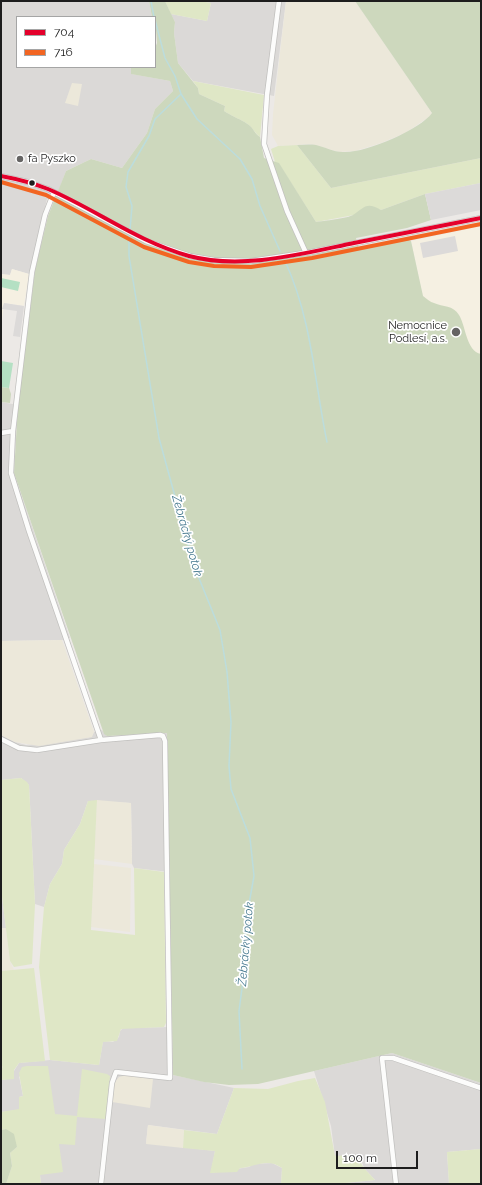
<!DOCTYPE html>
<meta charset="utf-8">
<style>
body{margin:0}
#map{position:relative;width:482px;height:1185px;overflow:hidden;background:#ece9e6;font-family:Raleway,sans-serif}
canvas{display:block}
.frame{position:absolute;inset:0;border:2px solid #1d1d1d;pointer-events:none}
.legend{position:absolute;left:16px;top:16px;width:140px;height:52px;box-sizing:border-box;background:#fff;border:1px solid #a5a5a5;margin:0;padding:5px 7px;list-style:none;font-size:12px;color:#1d1d1d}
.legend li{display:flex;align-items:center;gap:8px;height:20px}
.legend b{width:20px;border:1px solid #a5a5a5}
.scale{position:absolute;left:336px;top:1151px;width:82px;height:18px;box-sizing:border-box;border:2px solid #1d1d1d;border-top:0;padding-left:5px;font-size:12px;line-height:14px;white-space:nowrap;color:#1d1d1d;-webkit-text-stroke:3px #fff;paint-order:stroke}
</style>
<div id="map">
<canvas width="482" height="1185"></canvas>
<div class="frame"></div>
<ul class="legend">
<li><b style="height:5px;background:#e4002b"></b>704</li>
<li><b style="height:5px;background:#f26522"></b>716</li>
</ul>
<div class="scale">100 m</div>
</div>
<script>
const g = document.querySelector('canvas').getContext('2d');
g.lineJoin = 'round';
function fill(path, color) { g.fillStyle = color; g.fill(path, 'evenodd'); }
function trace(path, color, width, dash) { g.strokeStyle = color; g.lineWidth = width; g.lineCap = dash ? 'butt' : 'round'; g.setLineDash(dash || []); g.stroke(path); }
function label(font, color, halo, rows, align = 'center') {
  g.font = font + ' Raleway,sans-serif'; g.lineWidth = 3.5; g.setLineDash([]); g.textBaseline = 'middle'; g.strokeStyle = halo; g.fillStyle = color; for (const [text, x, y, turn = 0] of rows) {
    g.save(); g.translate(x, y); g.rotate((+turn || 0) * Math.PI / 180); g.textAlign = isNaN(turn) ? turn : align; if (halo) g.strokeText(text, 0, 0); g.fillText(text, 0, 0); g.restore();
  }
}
const residential = new Path2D(`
 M1,1h148l3,16h-135v50h114l1,7 38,7 3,10 -18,18 -8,24 -25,35 -31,-9 -25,12 -11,29 -8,-1 -18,75 -17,-5 -2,6 -9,-1z
 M201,1h85l-12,95 -81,-15 -15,-18 -4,-30 1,-11 -4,-8 36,7 4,-18z
 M1,402l17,3 -4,68 56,165 -8,2 -61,1z
 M102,730l5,6 60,-4 2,140 -35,-4 -2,-4 -1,-61 -43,-2 -8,23 -16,26 -2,14 -12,20 -6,23 -9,-3 -6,-119 -8,-7 -20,2v-45l14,7 11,3 65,-8 3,-5z
 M1,889l5,39h-5z
 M172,1027l1,48 61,13 -17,46 -69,-9 -2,18 69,8 -4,22 38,-6 4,-3 19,-1 10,5 -1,16h-240l-1,-9 19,-31 -4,-30 -36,-38 4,20 -4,1v13l-18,2v-32l13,-2v-7l5,-8 31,-3 49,5 4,-24 10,1 6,-5 1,-6 3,-3z
 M392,1053l89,30v66l-34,3 2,32h-113l39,-4 -11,-12 -3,-9 -26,-3 -4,-30 -17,-55z`);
const education = new Path2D(`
 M481,226v141l-58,-70 -12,-56z
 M12,269l17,5 -5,32 -20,-3 -3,27v-56l9,1z`);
const farmland = new Path2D(`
 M286,1h69l77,112 -3,4 -24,16 -24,10 -26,8 -16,1 -28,-8 -33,2 -6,-11 1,-21z
 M72,83l10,1 -4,22 -13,-3z
 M62,640l32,92 -2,5 -53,9 -24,-4 -14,-7v-94z
 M97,800l34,3 1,61 -38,-5z
 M94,864l37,4 -1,64 -39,-5z
 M1,928h5l4,33 4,9 -13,1z
 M127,1075l26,4 -3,29 -38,-6 2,-19 5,-6z
 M148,1125l36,5 -1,18 -37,-4z`);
const grass = new Path2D(`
 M165,1h36l10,2 -4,18 -36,-7z
 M193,81l71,14 -4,42c-5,-4 -6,-7 -11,-12 -3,-3 -19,-10 -25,-14l1,-5 -26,-12 -1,-6z
 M297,145l34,43 150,-30v25l-56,11 -44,16 -11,-4 -16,9 -38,7 -37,-58 -4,-2 -4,-13 7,-3z
 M21,778l6,4 2,3 6,119 -3,60 -18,3 -4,-6 -9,-72v-109z
 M97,800l-6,130 44,5 -1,-67 30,4 2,151 -2,4 -43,2 -4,12 -14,1 -4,23 -49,-5 -11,-93 5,-60 6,-23 12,-20 2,-14 16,-26 8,-23z
 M34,968l11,93 -26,2 -5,7v9l-13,1v-12l2,-1 -2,-1v-95z
 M27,1066h21l7,48 22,2 5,-47 25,5 3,2 -4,43 -29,-2 -2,28 -16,-1 4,28 -23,3 1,9h-35l6,-18 -2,-13 7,-6 -11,-18 -5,1v-18l18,-3v-12l4,-1 -4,-23 3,-6z
 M315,1078l10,24 10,54 21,-1 8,13 11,12 -39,4h-55l1,-16c-15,-11 -27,-1 -42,0l-3,4 -27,1 5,-22 -32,-3 1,-18 33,4 17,-46 34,1 30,-8z
 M481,1149v35h-32l-2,-32z`);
const forest = new Path2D(`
 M149,1h16l10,21 -1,11 4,30 20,25 1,6 26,12 -1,5c6,4 22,11 25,14 5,4 5,8 11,12l4,21 15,5 37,59c7,-1 33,-4 37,-7 11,-7 13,-14 28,-5l44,-16 6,26 -24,8 -51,10 3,11 48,-10 4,2 12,55c4,3 7,6 11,7 9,4 19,2 25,12 7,11 7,36 22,39v729l-89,-30 -134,31 -29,1 -25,-3 -31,-7 -6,-342 -60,3 -3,-2 -90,-261 4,-68 17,-135 13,-54 18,-45 25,-12 31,9 25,-35 8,-24 18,-18 -3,-10 -39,-7v-7h24v-19l2,-5 -2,-26h-3z
 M355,1h126v157l-150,30 -34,-43c6,0 12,-1 19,0 9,2 17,7 27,7 20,2 77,-22 89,-39z
 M1,387l8,1 2,6 -1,9 -9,-1z
 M6,1129l8,5 3,13 -7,6 2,13 -6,18h-5v-54z`);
const pitch = new Path2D(`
 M1,278l19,4 -2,9 -17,-4z
 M1,361l12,2 -4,25 -8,-1z`);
const parking = new Path2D(`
 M481,183v27l-50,10 -6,-26z
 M455,236l3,15 -35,7 -3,-15z
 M4,303l20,3 -4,31 -7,-1 4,-25 -15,-2z`);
const stream = new Path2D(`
 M151,1l3,16
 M181,94l16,25 43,40 12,20 8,27 20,45
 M130,230l2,-24 -6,-19 2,-15 21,-36 6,-17 26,-25 -6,-18 -10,-18 -10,-38
 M129,234v22l30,182 35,128 26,64 7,42 4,50 -2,44 2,23 19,49 4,38 -8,45 -2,52 -5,38 3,58
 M285,261c27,59 29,118 42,181`);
const street = new Path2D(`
 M279,1l-12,94 -3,49 23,67 19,42
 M1,176l27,6 20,7 98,52 44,15 24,4 37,1 60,-9 170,-34
 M54,192l-9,23 -13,57 -19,159 -2,42 18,58 72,209 59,-5 3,1 2,5 5,337 -54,-6 -4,11 -11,101
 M1,433l12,-2
 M1,739l18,9 18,2 64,-10
 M396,1184l-14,-126h11l88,30`);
const bus1 = new Path2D(`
 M1,176c16,3 32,7 47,13 49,21 88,52 141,67 53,14 112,-2 165,-13 42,-8 85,-17 127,-25`);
const bus2 = new Path2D(`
 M1,182l45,13 98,52 45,15 25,4 37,1 61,-9 169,-34`);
const markers = [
 [20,159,4,"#656463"],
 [32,183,3.5,"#1d1d1d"],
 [456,332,5,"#656463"]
];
const poiNames = [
 ["fa Pyszko",28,159],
 ["Nemocnice",447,326,"right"],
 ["Podlesí, a.s.",447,339,"right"]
];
const waterNames = [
 ["Žebrácký potok",187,536,74],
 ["Žebrácký potok",246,944,-85]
];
fill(residential, '#dbd9d7');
fill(education, '#f5f0e2');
fill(farmland, '#ece8da');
fill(grass, '#dfe7c6');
fill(forest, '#cdd8bd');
fill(pitch, '#b4e0c3');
fill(parking, '#dcdad9');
trace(stream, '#bcdddd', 1.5);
trace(street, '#c1c0be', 6);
trace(street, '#fcfcfb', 4.5);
trace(bus1, '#e4002b', 4);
trace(bus2, '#f26522', 4);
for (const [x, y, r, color] of markers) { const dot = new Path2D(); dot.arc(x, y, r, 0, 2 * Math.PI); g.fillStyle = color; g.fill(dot); trace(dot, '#fff', 1.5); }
label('11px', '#1d1d1d', '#fff', poiNames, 'left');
label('italic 12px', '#477a90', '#fff', waterNames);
</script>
